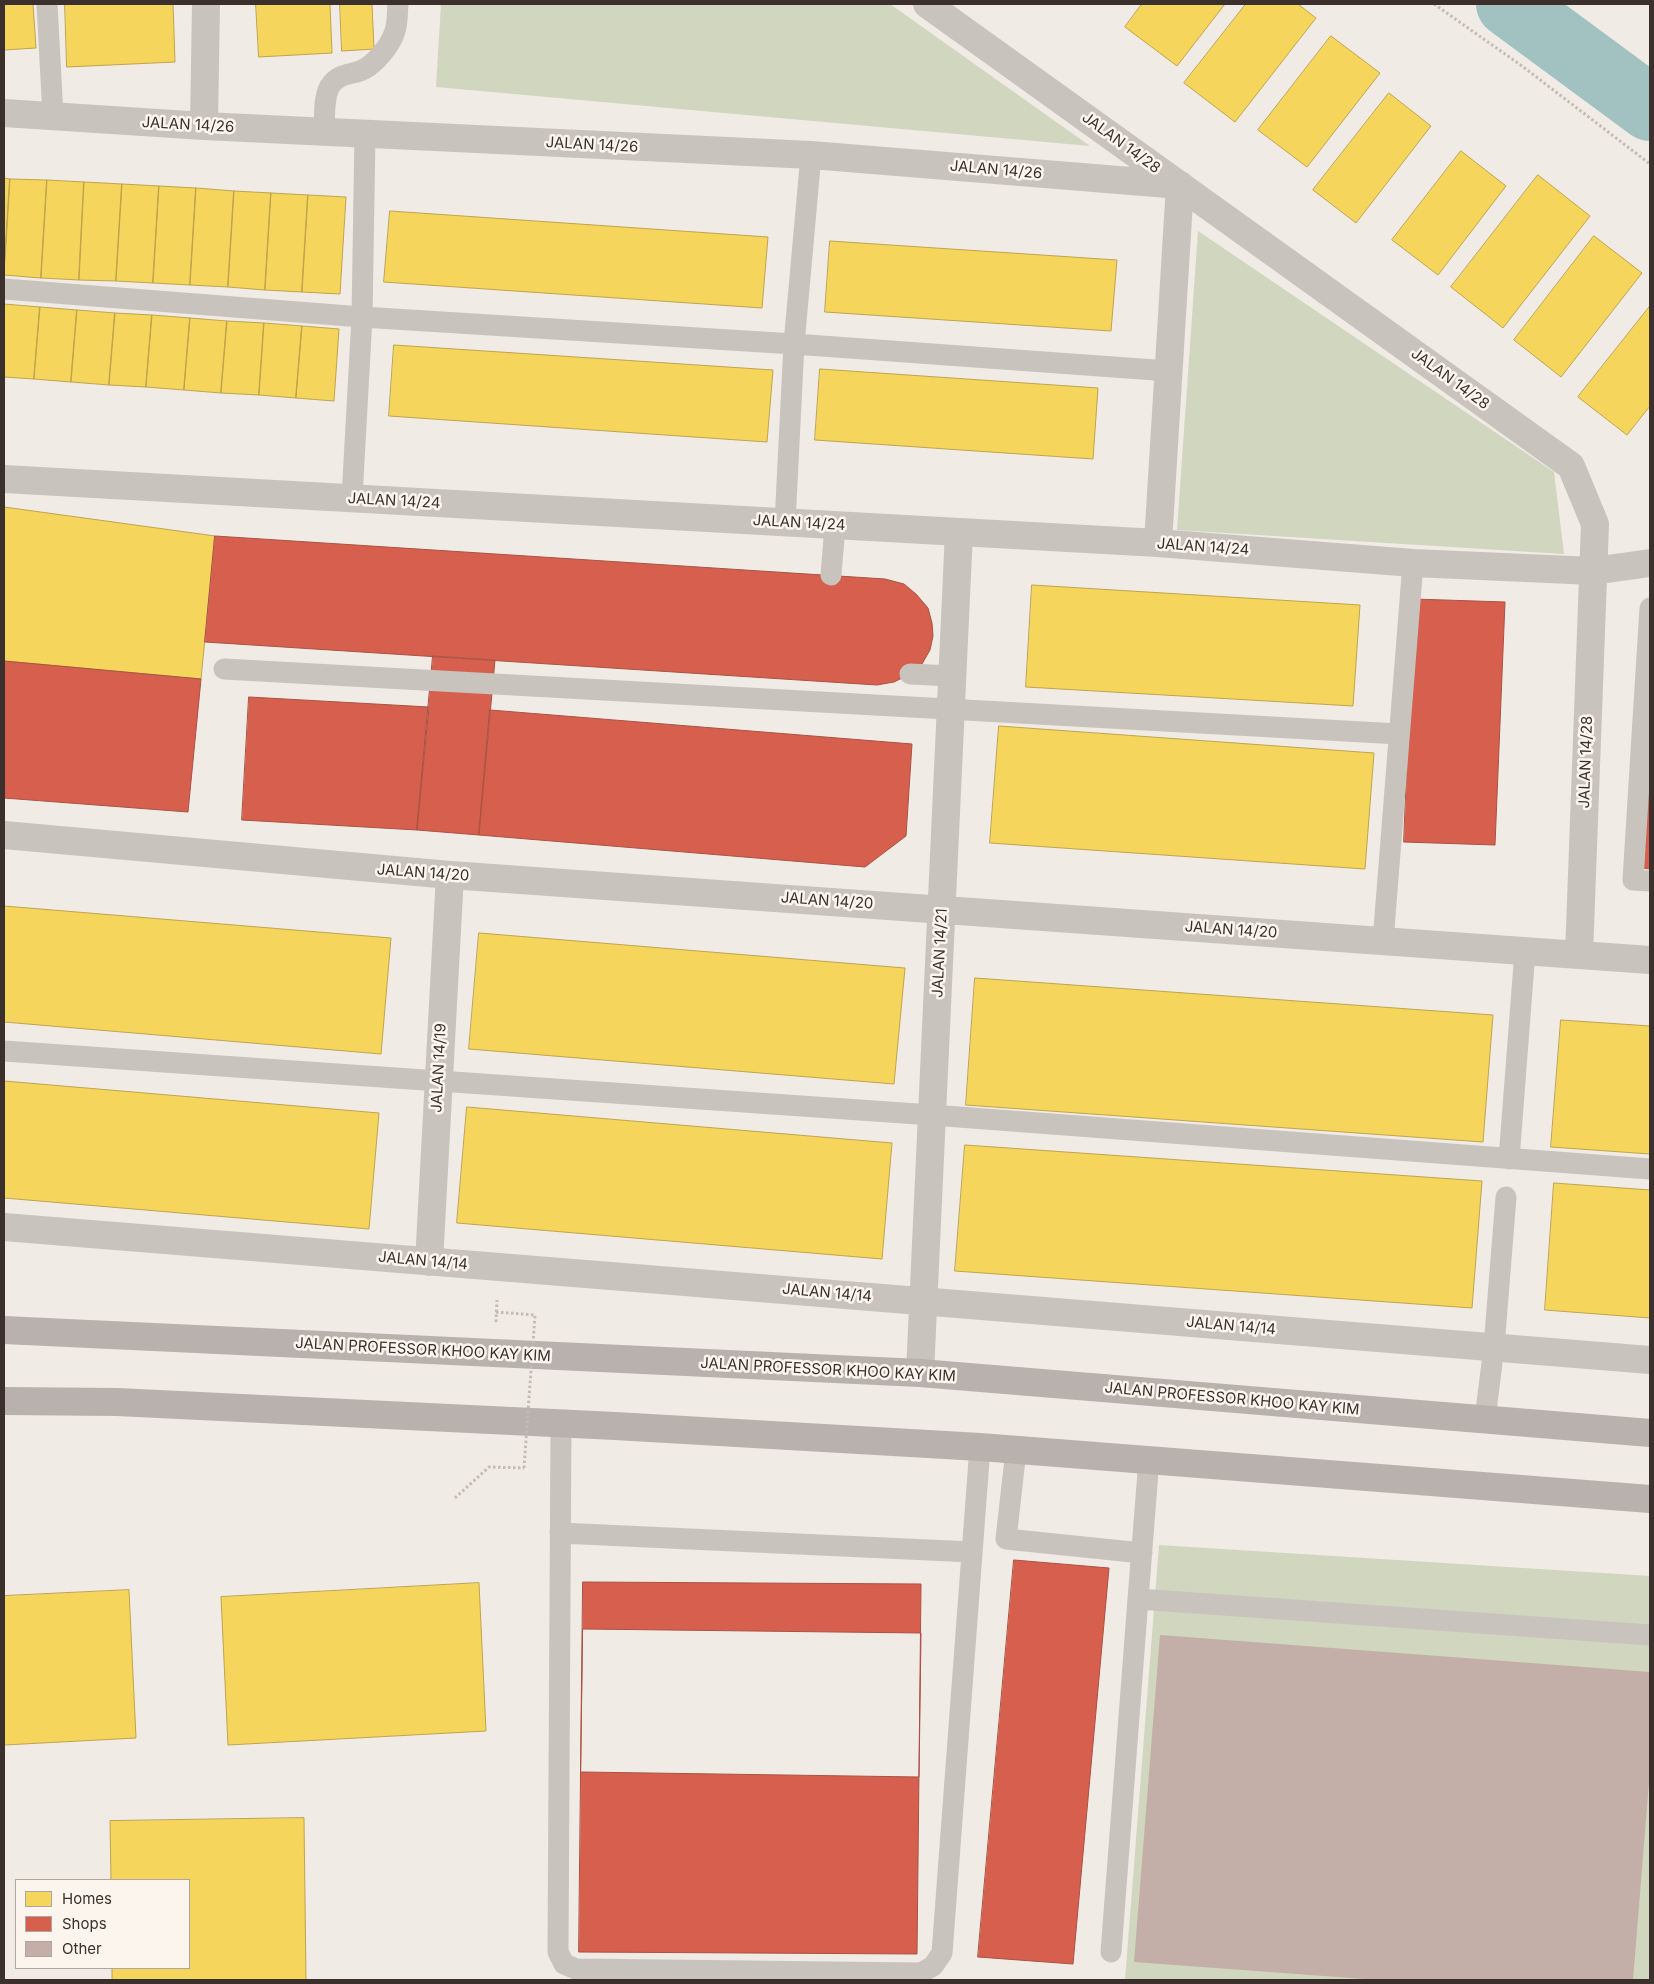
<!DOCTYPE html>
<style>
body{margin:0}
#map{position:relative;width:1654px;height:1984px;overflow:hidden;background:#f0ebe5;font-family:Inter,sans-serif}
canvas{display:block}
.frame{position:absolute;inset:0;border:5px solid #3b302b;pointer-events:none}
.legend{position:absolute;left:15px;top:1879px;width:175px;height:90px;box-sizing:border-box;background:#fbf5ee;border:1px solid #aea6a0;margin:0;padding:6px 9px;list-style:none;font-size:15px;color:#3b302b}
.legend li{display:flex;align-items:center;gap:10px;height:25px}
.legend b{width:25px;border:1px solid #aea6a0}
</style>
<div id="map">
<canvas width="1654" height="1984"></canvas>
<div class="frame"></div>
<ul class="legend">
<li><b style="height:14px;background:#f6d55c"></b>Homes</li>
<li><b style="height:14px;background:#d6604d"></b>Shops</li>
<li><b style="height:14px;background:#c3afa7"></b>Other</li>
</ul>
</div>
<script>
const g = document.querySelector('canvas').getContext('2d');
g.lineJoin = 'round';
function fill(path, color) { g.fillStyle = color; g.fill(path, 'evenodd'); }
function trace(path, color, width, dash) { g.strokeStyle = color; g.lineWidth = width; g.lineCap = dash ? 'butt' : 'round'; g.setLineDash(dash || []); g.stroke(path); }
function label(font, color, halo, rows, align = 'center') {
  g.font = font + ' Inter,sans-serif'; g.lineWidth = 5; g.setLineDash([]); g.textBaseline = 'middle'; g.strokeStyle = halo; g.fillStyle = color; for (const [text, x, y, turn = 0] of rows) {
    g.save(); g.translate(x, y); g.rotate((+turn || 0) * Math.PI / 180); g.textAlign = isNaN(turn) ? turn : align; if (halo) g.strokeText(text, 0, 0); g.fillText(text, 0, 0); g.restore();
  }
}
const green = new Path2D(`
 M441,4h449l200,142 -654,-59z
 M1198,231l356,241 10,82 -387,-24z
 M1159,1545l491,31v404h-525z`);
const homes = new Path2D(`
 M4,4h29l3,44 -32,2z
 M65,4h108l2,58 -108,5z
 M256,4h74l2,49 -73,4z
 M340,4h32l2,45 -32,2z
 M1142,4h83l-48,62 -52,-39z
 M1246,4h52l18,14 -81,104 -51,-39z
 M1331,36l49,37 -73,94 -49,-37z
 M1389,93l42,33 -75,97 -43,-33z
 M1461,151l45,35 -68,89 -46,-35z
 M1538,175l52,41 -87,112 -52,-41z
 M4,178l6,1 -6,96z
 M10,179l37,1 -6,98 -37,-3z
 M47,180l37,2 -5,98 -38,-2z
 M84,182l38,2 -6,97 -37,-1z
 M122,184l37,2 -6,97 -37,-2z
 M159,186l37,2 -6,97 -37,-2z
 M196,188l38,3 -6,96 -38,-2z
 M234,191l37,2 -6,97 -37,-3z
 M271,193l37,2 -6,97 -37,-2z
 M308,195l38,2 -6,97 -38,-2z
 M390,211l378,26 -6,71 -378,-26z
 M1594,236l48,37 -81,104 -47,-37z
 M830,241l287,19 -6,71 -286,-19z
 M4,304l36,3 -6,72 -30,-2z
 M1650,306v100l-23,29 -49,-38z
 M40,307l37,3 -6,72 -37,-3z
 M77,310l38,3 -6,72 -38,-3z
 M115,313l37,2 -6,72 -37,-2z
 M152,315l38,3 -6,72 -38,-3z
 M190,318l37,3 -6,72 -37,-3z
 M227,321l37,2 -5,72 -38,-2z
 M264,323l38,3 -6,72 -37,-3z
 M302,326l37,3 -5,72 -38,-3z
 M394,345l379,25 -6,72 -378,-26z
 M820,369l278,19 -5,71 -278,-19z
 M4,507l211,29 -14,143 -197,-18z
 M1032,585l328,20 -7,101 -327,-19z
 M999,726l375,27 -9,116 -375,-26z
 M4,906l387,32 -10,116 -377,-32z
 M479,933l426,35 -11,116 -425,-35z
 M975,978l518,37 -10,127 -517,-37z
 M1561,1020l89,6v128l-99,-7z
 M4,1081l375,32 -10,116 -365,-31z
 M467,1107l425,36 -10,116 -425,-36z
 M965,1145l517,36 -10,127 -517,-37z
 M1554,1183l96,7v128l-105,-8z
 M479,1583l7,148 -258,14 -7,-148z
 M129,1590l7,148 -132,7v-149z
 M304,1818l2,162h-194v-12h77v-88h-78l-1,-59z`);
const shops = new Path2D(`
 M215,536l670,43 19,5 12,10 12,14 4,15 1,13 -3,14 -8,14 -12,10 -16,8 -17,3 -672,-43z
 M1414,599l91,3 -10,243 -91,-3z
 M433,656l62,4 -16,175 -62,-5z
 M4,661l197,18 -13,133 -184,-14z
 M249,697l180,10 -12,123 -175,-10z
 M490,710l422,34 -6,92 -41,31 -386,-32z
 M1650,772v97l-7,-1z
 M1014,1560l95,8 -36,396 -95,-7z
 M583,1582l338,2 -4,370 -338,-2z
 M583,1629l338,4 -2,144 -338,-5z`);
const river = new Path2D(`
 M1509,4l141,104`);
const building = new Path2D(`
 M1160,1635l490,37v98l-17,210h-255l-244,-18z`);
const path = new Path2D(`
 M1434,4l88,62 128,98
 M496,1312l39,3
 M496,1322l1,-22
 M455,1498l34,-31 35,1`);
const lane = new Path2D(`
 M47,4l6,112
 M324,132c1,-14 -1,-34 6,-46 8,-12 18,-11 30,-15 14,-5 31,-26 35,-40 3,-9 2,-18 3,-27
 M4,289l358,28 432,27 375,27
 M352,498l10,-181 3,-183
 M785,523l9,-179 17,-189
 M831,575l4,-49
 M1650,608l-17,272 17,1
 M224,669l1175,65
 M910,674l42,2
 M1383,941l30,-378
 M4,1051l928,64 718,54
 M1509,1159l16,-208
 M1485,1419l9,-72 12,-150
 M561,1424l-3,528 6,12 12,5 345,4 12,-7 9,-13 38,-506
 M1016,1450l-10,89 136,14
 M560,1533l412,19
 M1138,1599l11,-140
 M1111,1952l27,-353 512,36`);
const street = new Path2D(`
 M927,4l644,462 24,58 -16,431
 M4,113l200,13 607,29 369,30 -22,358
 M204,126l2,-122
 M4,479l1154,64 255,20 180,8 57,-8
 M4,835l446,40 1200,85
 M4,1227l1646,133
 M429,1262l21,-387
 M920,1373l39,-841`);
const primary = new Path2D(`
 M4,1330l916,43 730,60
 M4,1401l113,1 498,24 365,21 670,52`);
const pathBridge = new Path2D(`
 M524,1468l11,-153`);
const streetNames = [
 ["JALAN 14/26",188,125,3],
 ["JALAN 14/28",1121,143,36],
 ["JALAN 14/26",592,145,3],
 ["JALAN 14/26",996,170,5],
 ["JALAN 14/28",1450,379,36],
 ["JALAN 14/24",394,501,3],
 ["JALAN 14/24",799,523,3],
 ["JALAN 14/24",1203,547,4],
 ["JALAN 14/28",1586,762,-88],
 ["JALAN 14/20",423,873,4],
 ["JALAN 14/20",827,901,4],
 ["JALAN 14/20",1231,930,4],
 ["JALAN 14/21",940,953,-87],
 ["JALAN 14/19",439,1068,-87],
 ["JALAN 14/14",423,1261,5],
 ["JALAN 14/14",827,1293,5],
 ["JALAN 14/14",1231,1326,5],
 ["JALAN PROFESSOR KHOO KAY KIM",423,1350,3],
 ["JALAN PROFESSOR KHOO KAY KIM",828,1370,3],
 ["JALAN PROFESSOR KHOO KAY KIM",1232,1399,5]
];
fill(green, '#d1d6bf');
fill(homes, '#f6d55c');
trace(homes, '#bea44d', 1);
fill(shops, '#d6604d');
trace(shops, '#a85243', 1);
trace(river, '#a1c2c1', 66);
fill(building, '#c3afa7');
trace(path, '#c2bbb6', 3, [2.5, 2.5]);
trace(lane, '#c9c3be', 21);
trace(street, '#c9c3be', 28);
trace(primary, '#b8b1ad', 28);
trace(pathBridge, '#c2bbb6', 3, [2.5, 2.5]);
label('15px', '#3b302b', '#fbf5ee', streetNames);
</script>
